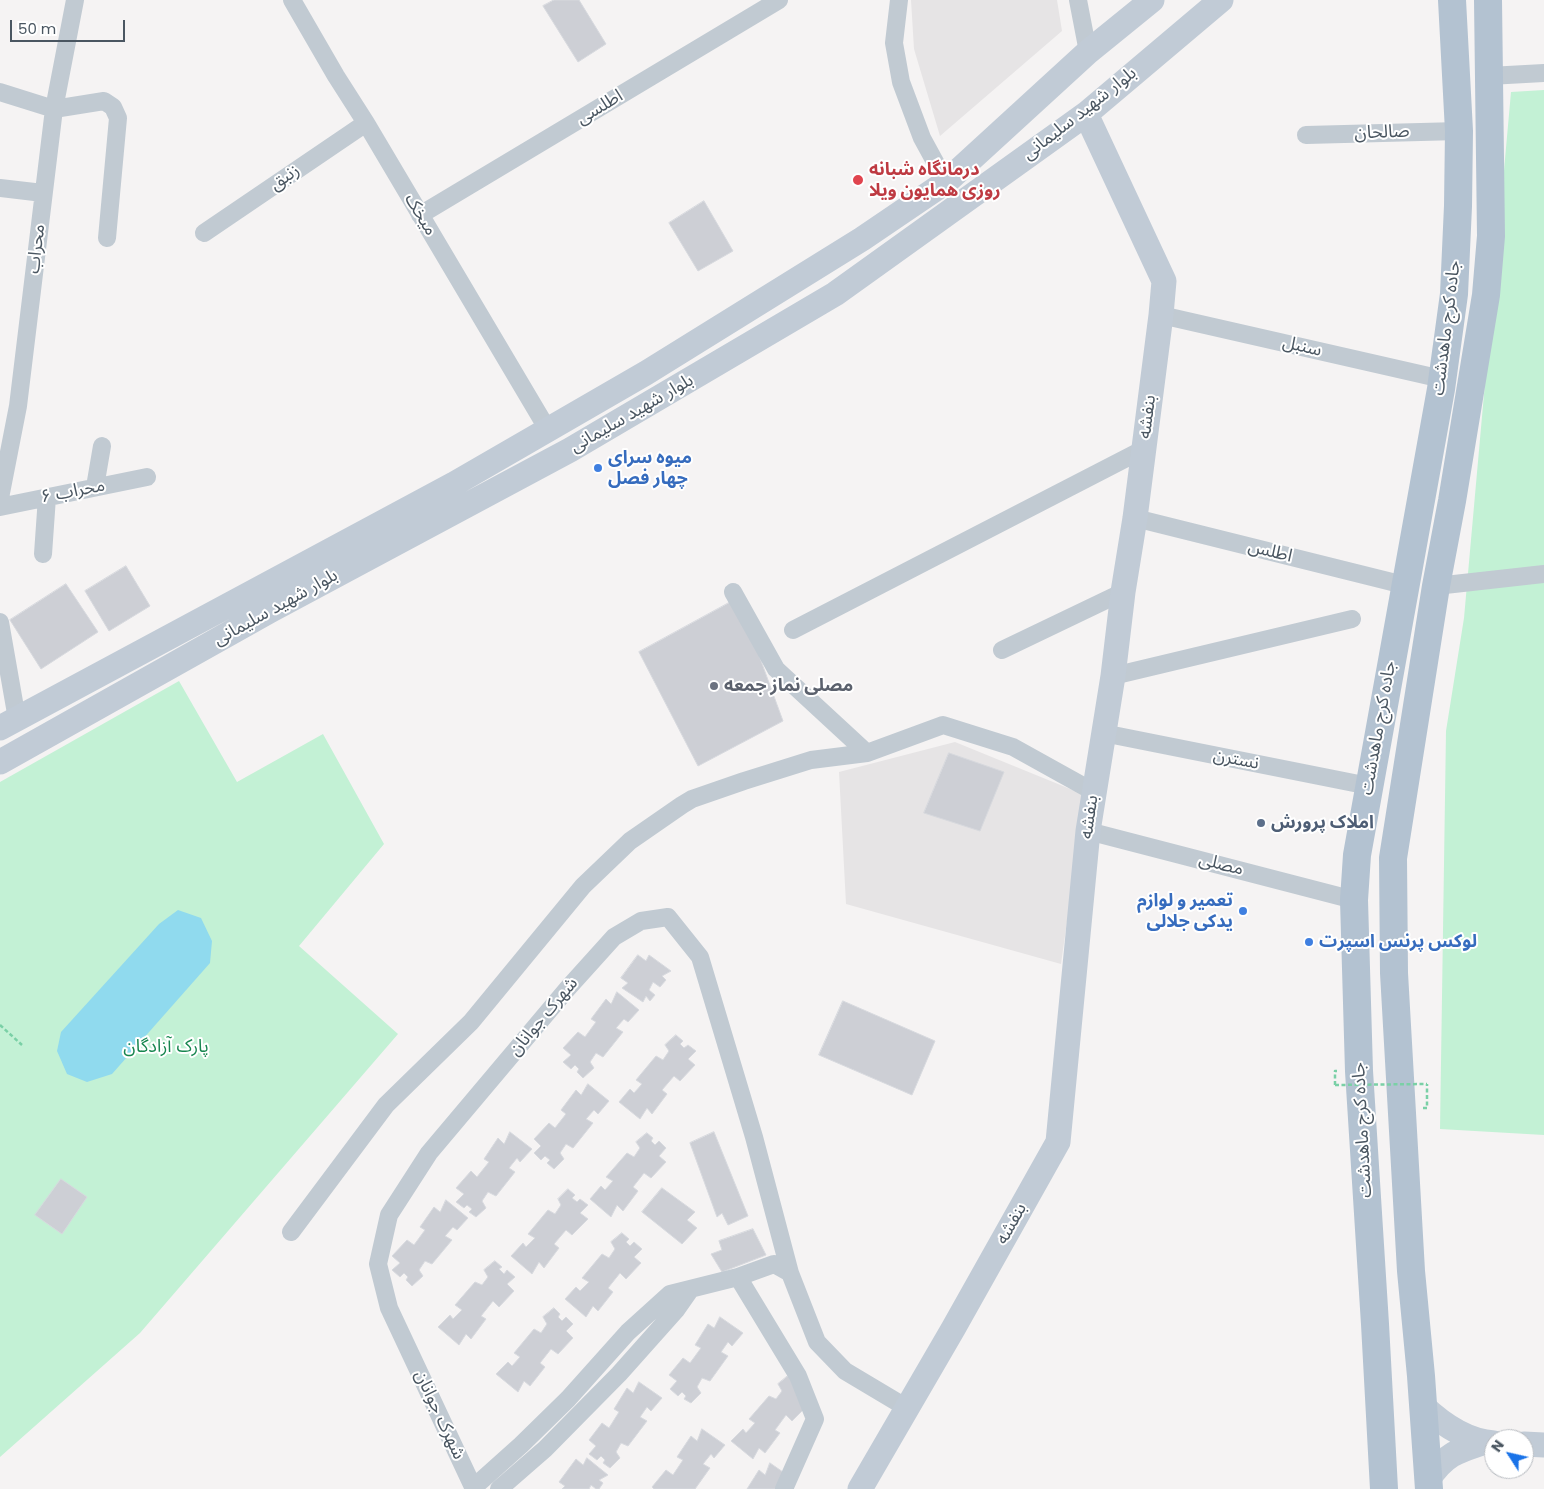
<!DOCTYPE html>
<meta charset="utf-8">
<style>
body{margin:0}
#map{position:relative;width:1544px;height:1489px;overflow:hidden;background:#f5f3f3;font-family:Poppins,sans-serif}
canvas{display:block}
.north{position:absolute;left:1484px;top:1429px;width:50px;height:50px;box-sizing:border-box;background:#fff;border:1px solid #b7bbc0;border-radius:50%;rotate:305deg;font-size:14px;font-weight:700;line-height:20px;text-align:center;color:#4a5661}
.north::after{content:'';display:block;margin:auto;width:18px;height:22px;background:#1a73e8;clip-path:polygon(50% 0,100% 100%,50% 72%,0 100%)}
.scale{position:absolute;left:10px;top:20px;width:115px;height:22px;box-sizing:border-box;border:2px solid #4a5661;border-top:0;padding-left:6px;font-size:15px;line-height:18px;white-space:nowrap;color:#4a5661;-webkit-text-stroke:4px #fff;paint-order:stroke}
</style>
<div id="map">
<canvas width="1544" height="1489"></canvas>
<div class="north">N</div>
<div class="scale">50 m</div>
</div>
<script>
const g = document.querySelector('canvas').getContext('2d');
g.lineJoin = 'round';
function fill(path, color) { g.fillStyle = color; g.fill(path, 'evenodd'); }
function trace(path, color, width, dash) { g.strokeStyle = color; g.lineWidth = width; g.lineCap = dash ? 'butt' : 'round'; g.setLineDash(dash || []); g.stroke(path); }
function label(font, color, halo, rows, align = 'center') {
  g.font = font + ' Poppins,"Noto Sans Arabic",sans-serif'; g.lineWidth = 4; g.setLineDash([]); g.textBaseline = 'middle'; g.strokeStyle = halo; g.fillStyle = color; for (const [text, x, y, turn = 0] of rows) {
    g.save(); g.translate(x, y); g.rotate((+turn || 0) * Math.PI / 180); g.textAlign = isNaN(turn) ? turn : align; if (halo) g.strokeText(text, 0, 0); g.fillText(text, 0, 0); g.restore();
  }
}
const education = new Path2D(`
 M911,0h146l5,31 -122,105 -26,-87z
 M955,742l130,53 -24,169 -215,-60 -7,-132z`);
const green = new Path2D(`
 M1544,90v1045l-104,-6 6,-398 18,-113 47,-526z
 M179,681l58,101 86,-48 61,110 -85,102 99,88 -258,299 -140,124v-675z`);
const water = new Path2D(`
 M178,910l23,8 11,23 -2,22 -98,111 -25,8 -20,-8 -10,-23 4,-19 98,-108z`);
const building = new Path2D(`
 M554,0h25l27,44 -28,18 -35,-56z
 M704,201l29,50 -35,20 -29,-48z
 M126,566l24,40 -41,25 -24,-40z
 M66,584l32,48 -57,37 -31,-49z
 M738,598l45,123 -85,45 -59,-114z
 M949,753l55,19 -24,59 -56,-18z
 M638,955l8,6 3,-6 22,16 -9,5 4,4 -6,7 -7,-5 -4,8 6,5 -5,6 -4,-5 -3,6 -21,-14 6,-5 -7,-5z
 M617,992l22,18 -11,12 -4,-3 -8,9 7,4 -20,25 -7,-4 -6,9 4,6 -11,10 -6,-6 2,-3 -4,-4 -4,4 -8,-7 8,-7 -8,-7 15,-16 7,5 11,-15 -5,-3 15,-20 5,5z
 M843,1001l92,40 -23,54 -93,-40z
 M676,1035l7,6 -3,3 4,4 4,-3 8,6 -8,8 7,6 -15,16 -6,-5 -12,14 5,4 -15,20 -5,-6 -7,11 -21,-17 11,-13 4,4 8,-9 -6,-4 20,-24 7,4 6,-9 -4,-6z
 M588,1084l21,17 -11,13 -4,-4 -8,9 7,4 -20,25 -7,-4 -6,9 4,6 -10,10 -7,-6 3,-3 -5,-4 -4,4 -7,-7 7,-7 -7,-7 15,-16 6,5 11,-14 -5,-4 15,-20 5,5z
 M510,1132l22,17 -12,13 -3,-4 -8,10 6,4 -19,24 -8,-4 -6,9 4,7 -10,9 -7,-5 3,-3 -5,-4 -3,3 -8,-6 8,-8 -8,-6 15,-17 6,6 12,-15 -5,-3 14,-21 6,6z
 M714,1132l34,84 -20,9 -6,-12 -5,4 -27,-74z
 M647,1133l6,5 -2,3 4,4 4,-4 7,7 -7,8 7,6 -15,16 -7,-5 -11,14 5,4 -15,20 -6,-6 -6,12 -21,-18 11,-13 4,4 8,-9 -7,-4 21,-24 7,4 6,-9 -4,-6z
 M61,1179l26,18 -25,37 -27,-19z
 M662,1188l33,24 -8,8 10,8 -15,16 -40,-32z
 M568,1189l7,6 -3,3 5,4 3,-3 8,6 -8,8 8,6 -16,16 -6,-5 -12,14 5,4 -15,20 -5,-6 -7,12 -21,-18 12,-13 3,4 9,-9 -7,-4 20,-24 7,4 6,-9 -3,-6z
 M446,1200l22,18 -11,12 -4,-3 -8,9 7,4 -20,24 -7,-3 -6,9 4,6 -11,10 -6,-6 2,-3 -4,-4 -4,4 -8,-7 8,-7 -8,-7 15,-16 7,5 11,-15 -5,-3 14,-20 6,5z
 M753,1229l13,26 -44,17 -11,-18 11,-4 -3,-9z
 M622,1233l7,6 -3,3 4,4 4,-4 8,7 -8,8 7,6 -15,16 -6,-6 -12,15 5,4 -15,19 -5,-5 -7,11 -21,-18 11,-12 4,4 9,-9 -7,-4 20,-24 7,4 6,-9 -4,-7z
 M495,1261l7,6 -3,2 5,5 3,-4 8,7 -8,7 7,7 -15,16 -6,-6 -12,15 5,3 -15,20 -5,-5 -7,11 -21,-18 12,-12 3,4 9,-9 -7,-5 20,-23 7,3 6,-8 -4,-7z
 M554,1308l6,6 -2,3 4,4 4,-4 7,7 -7,7 7,7 -15,16 -7,-5 -11,14 5,4 -15,19 -6,-5 -6,11 -22,-18 12,-12 4,4 8,-9 -6,-4 20,-24 7,4 6,-9 -4,-7z
 M720,1317l23,16 -11,13 -4,-4 -7,10 7,4 -18,25 -8,-3 -5,9 4,6 -10,10 -7,-4 2,-3 -4,-4 -4,4 -8,-7 7,-8 -8,-6 14,-17 7,5 11,-15 -6,-3 13,-21 6,4z
 M789,1375l19,30 -16,16 -6,-6 -11,15 5,3 -15,20 -6,-5 -6,11 -22,-18 12,-12 3,4 9,-10 -6,-4 20,-23 7,3 6,-8 -4,-7z
 M639,1382l23,16 -11,13 -4,-4 -7,10 7,4 -19,25 -7,-3 -5,9 4,6 -10,10 -7,-5 2,-3 -4,-4 -4,4 -8,-6 7,-8 -7,-6 13,-17 7,5 10,-16 -5,-3 13,-21 6,5z
 M702,1429l23,16 -11,13 -3,-4 -8,10 7,4 -15,21h-41l-2,-2 14,-17 7,5 10,-15 -6,-3 14,-21 6,5z
 M587,1458l21,17 -9,5 4,3 -4,6h-3l-5,-4 -2,4h-27l3,-3 -6,-4 17,-23 7,6z
 M770,1463l23,16 -8,10h-38l12,-19 6,5z`);
const path = new Path2D(`
 M0,1025l22,20
 M1335,1085v-14h2
 M1423,1108h4v-24`);
const street = new Path2D(`
 M292,0l44,76 30,47 182,307
 M899,0l-5,43 7,39 21,56 24,44
 M1078,0l10,52
 M1489,76l55,-3
 M0,92l54,17 50,-8 9,6 5,11 -11,120
 M1306,135l153,-4
 M0,188l43,5
 M420,215l359,-215
 M204,233l162,-110
 M1161,315l281,64
 M95,487l7,-41
 M0,498l18,-92 36,-297 21,-109
 M0,507l147,-30
 M1135,518l269,67
 M43,554l4,-57
 M1436,586l108,-12
 M733,592l43,77 91,84
 M0,622l17,97
 M793,630l351,-181
 M1002,650l121,-58
 M1113,676l239,-57
 M1103,733l266,53
 M1088,831l266,69
 M291,1232l95,-127 85,-83 112,-136 47,-45 52,-36 10,-6 52,-18 67,-21 56,-7 76,-28 70,22 81,45
 M738,1277l60,99 17,43 -31,70
 M473,1488l48,-43 47,-46 60,-67 42,-38 68,-17 36,-13 16,9
 M474,1489l-85,-181 -11,-44 11,-49 40,-62 139,-165 46,-51 27,-16 27,-4 32,40 54,180 36,136 27,69 28,29 62,37
 M499,1489l46,-40 74,-75 57,-64 14,-20`);
const secondary = new Path2D(`
 M0,728l454,-244 192,-111 216,-134 84,-57 142,-130 64,-52
 M0,762l271,-152 299,-160 265,-156 251,-180 135,-114
 M1423,1406c19,18 44,35 71,37
 M1524,1444l20,1
 M1428,1480c16,-25 29,-29 57,-38
 M860,1489l93,-160 105,-187 30,-311 25,-155 10,-84 12,-74 26,-203 3,-34 -78,-167`);
const primary = new Path2D(`
 M1384,1489l-9,-165 -16,-253 -5,-171 3,-45 84,-466 13,-95 4,-88 1,-75 -7,-131
 M1429,1489l-8,-113 -10,-105 -17,-298 -1,-115 43,-272 16,-85 34,-206 5,-59 -3,-236`);
const pathBridge = new Path2D(`
 M1335,1085l92,-1`);
const markers = [
 [858,180,6,"#e0444e"],
 [598,468,5,"#3f7fe0"],
 [714,686,5,"#6b7280"],
 [1261,823,5,"#5c6f8a"],
 [1243,911,5,"#3f7fe0"],
 [1309,942,5,"#3f7fe0"]
];
const streetNames = [
 ["اطلسی",600,108,-31],
 ["بلوار شهید سلیمانی",1080,114,-38],
 ["صالحان",1382,133,-2],
 ["زنبق",285,178,-34],
 ["میخک",420,215,59],
 ["محراب",37,249,-83],
 ["جاده کرج ماهدشت",1447,328,-83],
 ["سنبل",1302,347,13],
 ["بلوار شهید سلیمانی",632,414,-30],
 ["بنفشه",1148,417,-83],
 ["محراب ۶",73,492,-11],
 ["اطلس",1270,552,14],
 ["بلوار شهید سلیمانی",276,608,-29],
 ["جاده کرج ماهدشت",1379,728,-80],
 ["نسترن",1236,760,11],
 ["بنفشه",1090,817,-82],
 ["مصلی",1221,865,14],
 ["شهرک جوانان",544,1017,-50],
 ["جاده کرج ماهدشت",1363,1130,-93],
 ["بنفشه",1012,1224,-61],
 ["شهرک جوانان",439,1415,65]
];
const healthNames = [
 ["درمانگاه شبانه",869,170],
 ["روزی همایون ویلا",869,191]
];
const shopNames = [
 ["میوه سرای",608,458],
 ["چهار فصل",608,479],
 ["تعمیر و لوازم",1233,901,"right"],
 ["یدکی جلالی",1233,922,"right"],
 ["لوکس پرنس اسپرت",1319,942]
];
const worshipNames = [
 ["مصلی نماز جمعه",724,686]
];
const serviceNames = [
 ["املاک پرورش",1271,823]
];
const parkNames = [
 ["پارک آزادگان",166,1047]
];
fill(education, '#e6e4e5');
fill(green, '#c3f1d5');
fill(water, '#90daee');
fill(building, '#cdcfd5');
trace(building, '#d7d9de', 1);
trace(path, '#7ad0a6', 2.5, [4, 2.5]);
trace(street, '#c1cad2', 18);
trace(secondary, '#c1cbd6', 25);
trace(primary, '#b3c2d1', 28);
trace(pathBridge, '#7ad0a6', 2.5, [4, 2.5]);
for (const [x, y, r, color] of markers) { const dot = new Path2D(); dot.arc(x, y, r, 0, 2 * Math.PI); g.fillStyle = color; g.fill(dot); trace(dot, '#fff', 2); }
label('18px', '#4a5661', '#fff', streetNames);
label('bold 18px', '#be3a42', '#fff', healthNames, 'left');
label('bold 18px', '#366cbe', '#fff', shopNames, 'left');
label('bold 18px', '#5b616d', '#fff', worshipNames, 'left');
label('bold 18px', '#4e5e75', '#fff', serviceNames, 'left');
label('18px', '#17864f', '#fff', parkNames);
</script>
